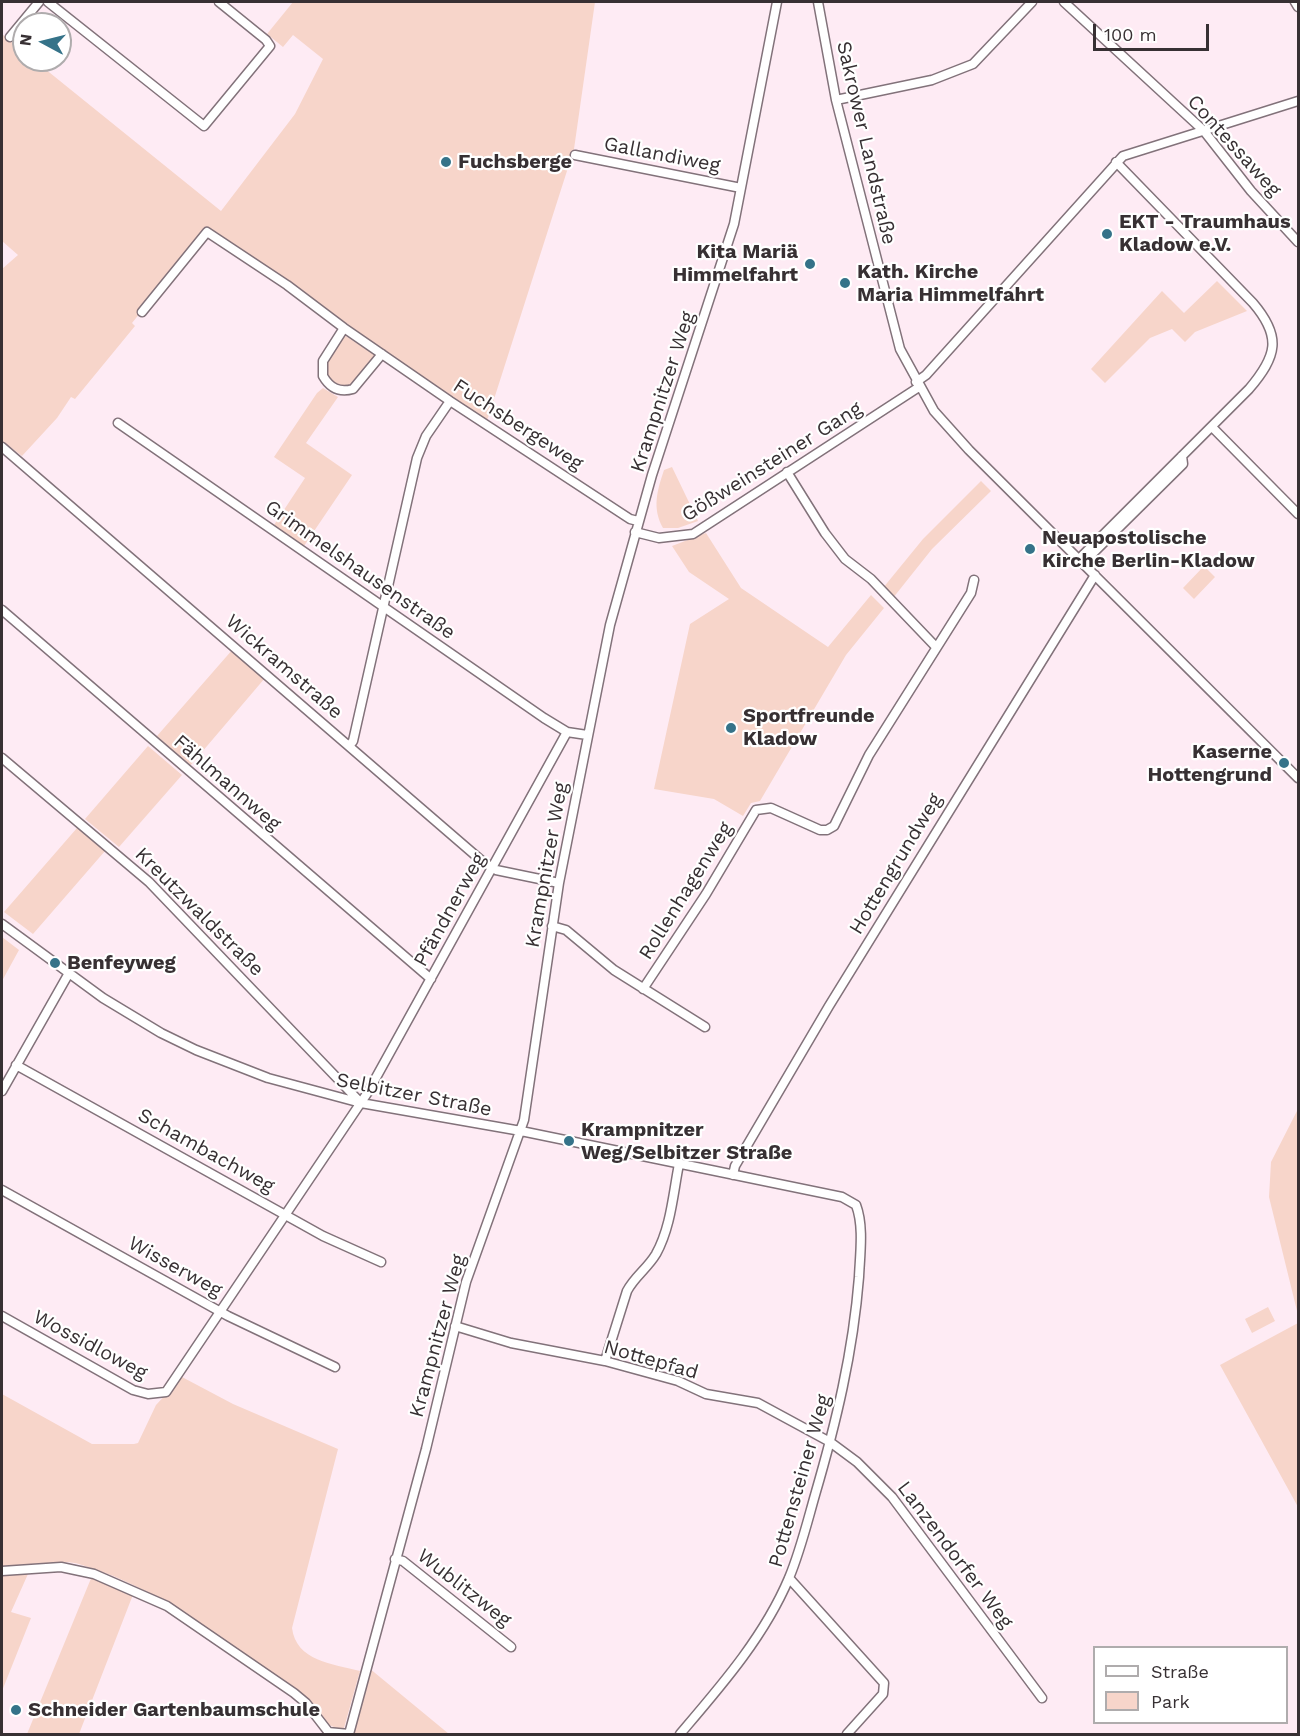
<!DOCTYPE html>
<meta charset="utf-8">
<style>
body{margin:0}
#map{position:relative;width:1300px;height:1736px;overflow:hidden;background:#feebf4;font-family:"Work Sans",sans-serif}
canvas{display:block}
.frame{position:absolute;inset:0;border:3px solid #373033;pointer-events:none}
.legend{position:absolute;left:1093px;top:1646px;width:195px;height:78px;box-sizing:border-box;background:#fff;border:2px solid #afacad;margin:0;padding:8px 10px;list-style:none;font-size:18px;color:#373033}
.legend li{display:flex;align-items:center;gap:12px;height:30px}
.legend b{width:30px;border:2px solid #afacad}
.north{position:absolute;left:12px;top:12px;width:60px;height:60px;box-sizing:border-box;background:#fff;border:2px solid #afacad;border-radius:50%;rotate:277deg;font-size:16px;font-weight:700;line-height:24px;text-align:center;color:#373033}
.north::after{content:'';display:block;margin:auto;width:21px;height:27px;background:#357389;clip-path:polygon(50% 0,100% 100%,50% 72%,0 100%)}
.scale{position:absolute;left:1093px;top:24px;width:116px;height:27px;box-sizing:border-box;border:3px solid #373033;border-top:0;padding-left:8px;font-size:18px;line-height:21px;white-space:nowrap;color:#373033;-webkit-text-stroke:4px #fff;paint-order:stroke}
</style>
<div id="map">
<canvas width="1300" height="1736"></canvas>
<div class="frame"></div>
<ul class="legend">
<li><b style="height:8px;background:#fff"></b>Straße</li>
<li><b style="height:16px;background:#f7d5ca"></b>Park</li>
</ul>
<div class="north">N</div>
<div class="scale">100 m</div>
</div>
<script>
const g = document.querySelector('canvas').getContext('2d');
g.lineJoin = 'round';
function fill(path, color) { g.fillStyle = color; g.fill(path, 'evenodd'); }
function trace(path, color, width, dash) { g.strokeStyle = color; g.lineWidth = width; g.lineCap = dash ? 'butt' : 'round'; g.setLineDash(dash || []); g.stroke(path); }
function label(font, color, halo, rows, align = 'center') {
  g.font = font + ' "Work Sans",sans-serif'; g.lineWidth = 4.5; g.setLineDash([]); g.textBaseline = 'middle'; g.strokeStyle = halo; g.fillStyle = color; for (const [text, x, y, turn = 0] of rows) {
    g.save(); g.translate(x, y); g.rotate((+turn || 0) * Math.PI / 180); g.textAlign = isNaN(turn) ? turn : align; if (halo) g.strokeText(text, 0, 0); g.fillText(text, 0, 0); g.restore();
  }
}
const green = new Path2D(`
 M293,2h302l-21,147 -87,272 -280,-191 -75,93 3,3 -55,67 -5,6 -4,-2 -14,21 -35,38 -20,-15v-172l16,-14 -16,-14v-207l22,18v8h10l187,151 74,-97 28,-55 -30,-24 -10,12 -16,-13z
 M1217,281l30,30 -52,21 -10,10 -13,-13 -22,9 -45,45 -14,-14 71,-78 22,22z
 M344,335l33,21 -27,32 -14,-2 -10,-11 1,-14z
 M323,388l15,9 -32,46 46,32 -48,71 -30,-21 31,-47 -31,-21 43,-64z
 M672,467l26,54 -20,7h-15c-11,-20 -6,-37 1,-58z
 M981,481l10,10 -59,58 -39,49 -10,-10 40,-49z
 M706,533l35,55 87,59 43,-52 13,13 -38,47 -86,146 -9,2 -8,13 -29,-17 -60,-10 36,-165 39,-25 -40,-27 -17,-26z
 M1204,566l11,11 -21,22 -11,-11z
 M233,649l32,29 -75,88 -33,-30z
 M148,746l34,29 -63,72 -34,-28z
 M77,828l28,23 -72,83 -29,-22z
 M2,937l17,13 -17,31z
 M1298,1109v206l-29,-118 2,-35z
 M1268,1307l7,14 -23,12 -7,-14z
 M1298,1323v184l-78,-142z
 M182,1377l51,27 105,45 -46,179c4,33 41,36 68,43l-16,57 -3,2 -12,-5c-75,-64 -153,-132 -250,-161 -13,-5 -60,3 -77,4v-174l90,50h42l4,-1 18,-38z
 M28,1574l-17,38 20,6 -29,73v-116z
 M92,1576l42,16 -55,142h-52z
 M369,1668l80,66h-97z`);
const minor = new Path2D(`
 M48,2l156,124 66,-80 -4,-6 -47,-38
 M818,2l18,98 64,249 34,62 35,39 329,328
 M1064,2l140,129 47,60 47,51
 M1295,2l3,5
 M10,37l29,-35
 M836,100l96,-20 41,-16 59,-62
 M575,155l166,33
 M142,312l65,-80 80,53 57,43 106,73 180,118 8,2
 M344,328l-21,33v15c7,12 16,17 30,13l29,-35
 M916,382l10,-7 197,-219 175,-55
 M118,423l426,295 23,14 20,3
 M1212,427l86,87
 M2,447l480,414 14,9 63,13
 M787,472l38,61 20,26 26,20 65,68
 M635,532l24,6 34,-4 226,-147
 M1079,559l170,-170c28,-33 33,-52 4,-86l-137,-141
 M1083,563l100,-99 -1,-8
 M2,610l429,369
 M350,745l3,-4 64,-283 9,-22 24,-35
 M2,758l147,124 211,220
 M2,924l101,74 58,35 35,17 72,28 93,25 160,28 321,66 14,8c8,21 4,49 3,72 -6,76 -23,146 -44,218 -8,28 -15,57 -26,83 -25,59 -68,108 -109,156
 M552,926l14,4 48,40 91,57
 M643,989l63,-95 50,-84 15,-2 49,22h7l7,-4 35,-71 102,-162 3,-13
 M16,1065l307,171 58,26
 M2,1091l67,-118
 M733,1175l2,-9 94,-160 266,-431
 M2,1190l226,126 107,51
 M2,1316l131,74 15,4 18,-2 202,-300 199,-360
 M455,1326l56,17 94,18 73,20 28,13 52,9 72,39 27,20 35,35 150,201
 M605,1361l22,-70c8,-15 20,-22 29,-37 15,-27 17,-60 23,-90
 M395,1559l8,2 108,86
 M2,1571l59,-4 33,7 73,32 127,87 12,10 24,31
 M789,1578l95,105 -1,11 -36,40
 M328,1732l21,2
 M349,1734l77,-285 40,-167 58,-162 35,-237 51,-258 42,-150 82,-251 43,-222`);
const markers = [
 [446,162,6,"#357389"],
 [1107,234,6,"#357389"],
 [810,264,6,"#357389"],
 [845,283,6,"#357389"],
 [1030,549,6,"#357389"],
 [731,728,6,"#357389"],
 [1284,763,6,"#357389"],
 [55,963,6,"#357389"],
 [569,1141,6,"#357389"],
 [16,1710,6,"#357389"]
];
const streetNames = [
 ["Sakrower Landstraße",866,143,77],
 ["Contessaweg",1234,146,48],
 ["Gallandiweg",662,155,11],
 ["Krampnitzer Weg",663,392,-72],
 ["Fuchsbergeweg",518,425,33],
 ["Gößweinsteiner Gang",772,462,-32],
 ["Grimmelshausenstraße",360,570,35],
 ["Wickramstraße",284,667,41],
 ["Fählmannweg",227,783,41],
 ["Hottengrundweg",896,864,-59],
 ["Krampnitzer Weg",547,865,-80],
 ["Rollenhagenweg",686,891,-58],
 ["Pfändnerweg",450,910,-61],
 ["Kreutzwaldstraße",199,912,45],
 ["Selbitzer Straße",414,1095,11],
 ["Schambachweg",206,1151,29],
 ["Wisserweg",175,1267,29],
 ["Krampnitzer Weg",438,1336,-75],
 ["Wossidloweg",90,1345,28],
 ["Nottepfad",651,1360,16],
 ["Pottensteiner Weg",800,1481,-74],
 ["Lanzendorfer Weg",955,1555,53],
 ["Wublitzweg",464,1588,38]
];
const poiNames = [
 ["Fuchsberge",458,162],
 ["EKT - Traumhaus",1119,222],
 ["Kladow e.V.",1119,245],
 ["Kita Mariä",798,252,"right"],
 ["Himmelfahrt",798,275,"right"],
 ["Kath. Kirche",857,272],
 ["Maria Himmelfahrt",857,295],
 ["Neuapostolische",1042,538],
 ["Kirche Berlin-Kladow",1042,561],
 ["Sportfreunde",743,716],
 ["Kladow",743,739],
 ["Kaserne",1272,752,"right"],
 ["Hottengrund",1272,775,"right"],
 ["Benfeyweg",67,963],
 ["Krampnitzer",581,1130],
 ["Weg/Selbitzer Straße",581,1153],
 ["Schneider Gartenbaumschule",28,1710]
];
fill(green, '#f7d5ca');
trace(minor, '#82727a', 11);
trace(minor, '#fff', 8);
for (const [x, y, r, color] of markers) { const dot = new Path2D(); dot.arc(x, y, r, 0, 2 * Math.PI); g.fillStyle = color; g.fill(dot); trace(dot, '#fff', 2); }
label('20px', '#373033', '#fff', streetNames);
label('bold 20px', '#373033', '#fff', poiNames, 'left');
</script>
